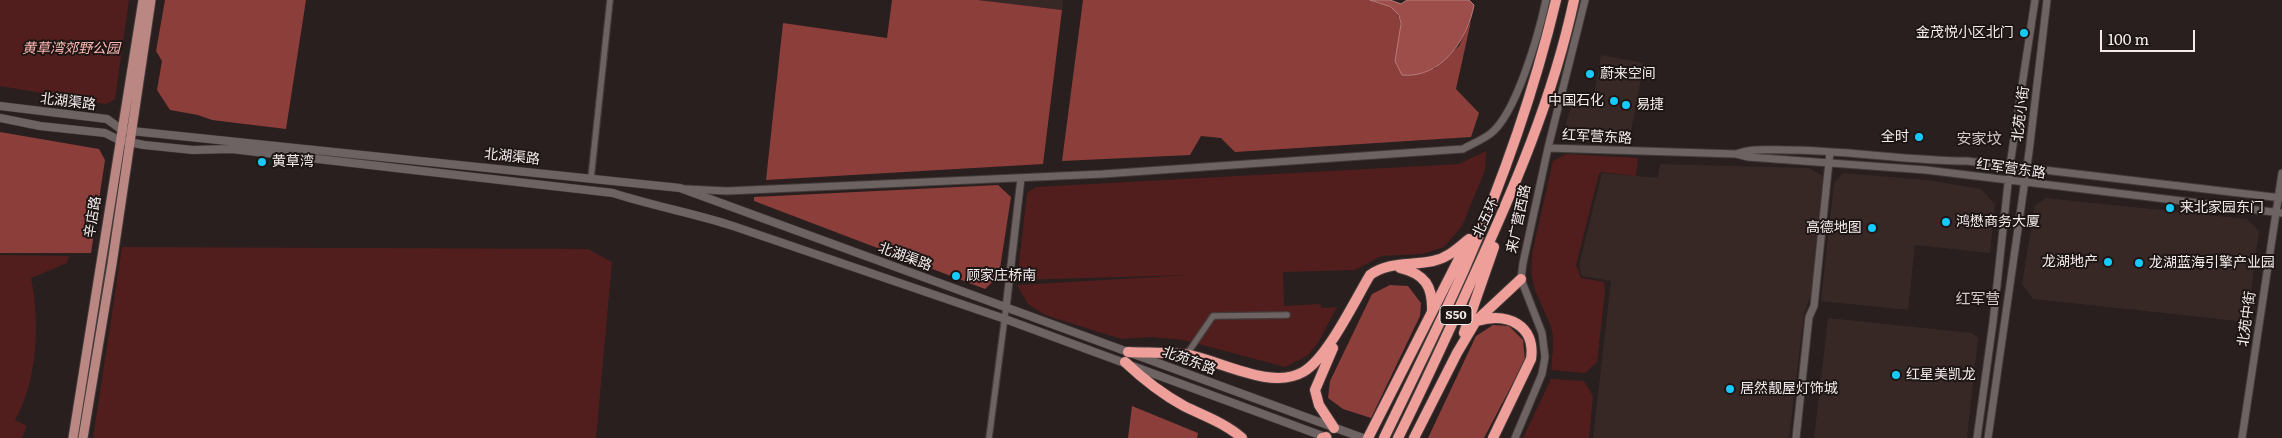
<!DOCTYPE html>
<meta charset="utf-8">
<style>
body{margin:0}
#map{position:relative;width:2282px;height:438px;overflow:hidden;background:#281f1e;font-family:Literata,serif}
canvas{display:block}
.scale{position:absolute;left:2100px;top:30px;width:95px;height:22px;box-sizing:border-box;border:2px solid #f3ecec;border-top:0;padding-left:6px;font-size:15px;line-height:18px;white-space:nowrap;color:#f3ecec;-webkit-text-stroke:4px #1e1615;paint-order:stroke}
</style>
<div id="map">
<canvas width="2282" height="438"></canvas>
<div class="scale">100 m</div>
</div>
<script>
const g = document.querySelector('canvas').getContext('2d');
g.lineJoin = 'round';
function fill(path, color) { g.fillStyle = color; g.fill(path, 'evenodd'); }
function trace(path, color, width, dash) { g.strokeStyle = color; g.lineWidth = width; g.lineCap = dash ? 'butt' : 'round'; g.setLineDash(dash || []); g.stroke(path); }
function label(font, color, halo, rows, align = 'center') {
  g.font = font + ' Literata,"Noto Sans SC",serif'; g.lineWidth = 4; g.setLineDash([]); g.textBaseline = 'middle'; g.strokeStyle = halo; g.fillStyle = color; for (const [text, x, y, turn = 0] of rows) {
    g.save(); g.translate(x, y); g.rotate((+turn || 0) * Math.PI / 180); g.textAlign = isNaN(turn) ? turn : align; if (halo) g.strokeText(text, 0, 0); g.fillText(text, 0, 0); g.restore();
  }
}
const built = new Path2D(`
 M978,0h85l-1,10z
 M1601,55l43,8 -13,68 -57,3 -9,-8 10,-33 19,3z
 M1660,164l149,4 14,8 -12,120 -7,17 -15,125h-196l18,-157 -29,-5 -3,-11 23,-92 56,5z
 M1843,173l84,7 54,9 14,15 -5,49 -75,-8 -7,65 -87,-9 13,-118z
 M2046,198l201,21 12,12 -12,91 -214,-23 -11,-15 13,-79z
 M1828,318l144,15 6,5 -11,100h-153z`);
const green = new Path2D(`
 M0,0h129l-14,99 -9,5 -106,-18z
 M1486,151l-1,19 -23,56 -18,21 -22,7 -41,2 -26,14 -72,2 1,34 36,-2 2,4 15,-1 -19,36 -11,13 -22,11 -101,-27 -33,-3 -29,2 -17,-5 -60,-19 -17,-11 -11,-19 173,-10 -173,5 10,-87 9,-6 423,-23z
 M1566,154l72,4 -2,18 -35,-4 -2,2 -23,91 5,13 23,4 1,9 -8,71 -12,11 -34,-3c1,-12 4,-31 0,-43 -12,-33 -24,-40 -18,-78l20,-88z
 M122,247l466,2 24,13 -16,176h-503z
 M0,255l69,1 -2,7 -36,15c9,44 7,102 -16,142l12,6 -5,12h-22z
 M1551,379l33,2 9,15 -4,42h-66z`);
const forest = new Path2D(`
 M165,0h141l-20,129 -74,-9 -14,-5 -28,-5 -13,-20 5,-29 -6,-10z
 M892,0h86l84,10 -19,154 -277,16 17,-157 104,15z
 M1083,0h287c6,3 13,4 19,6 20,9 8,39 6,55l39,8 25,-23 12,-25 -15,68 23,24 -8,24 -236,15 -14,-14 -20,-2 -11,19 -128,6z
 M0,132l99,17 6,11 -14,93h-91z
 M998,185l13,12 -12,78 -14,14 -231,-88v-4z
 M1390,285l18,1 13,17 -1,13 -49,102 -28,-9 -15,-11 2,-17 42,-87z
 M1493,325l16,1 14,14 2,20 -41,78h-56l48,-102z
 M1132,406l66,27 -1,5h-69z`);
const water = new Path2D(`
 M1370,0h20l11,4 6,-4h62l5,5c-6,34 -33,74 -72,70l-7,-14 6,-37 -2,-9 -8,-8z`);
const minor = new Path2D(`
 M591,178l19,-178
 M1189,351l24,-35 74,-1
 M989,438l17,-130`);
const tertiary = new Path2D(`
 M1548,148l188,6 12,3 178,13 356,43
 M1736,154c16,-6 33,-4 50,-4 61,0 120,11 181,11l315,37
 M686,189l41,2 376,-17 360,-25c9,-5 19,-9 27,-15 26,-19 49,-101 56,-134
 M1006,308l15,-130
 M1515,438l27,-64 3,-17 -3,-24 -21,-54 2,-16 25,-115 37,-148
 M1796,438l13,-121 5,-11 16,-154
 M1977,438l16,-116 17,-157 25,-165
 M1988,438l41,-286 18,-152
 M2242,438l40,-265`);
const secondary = new Path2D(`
 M0,106l107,13 15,11 558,58 683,250
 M0,118l40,8 65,7 14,7 25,5 49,5 38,-1 382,44c40,13 80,20 120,33l272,93 323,119`);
const primary = new Path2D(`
 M73,438l70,-438
 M83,438l29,-174 39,-264`);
const motorway = new Path2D(`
 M1400,268c25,6 33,18 32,44
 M1477,321c30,-9 59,4 54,38l-38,79
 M1464,333l30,-86
 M1333,348l-18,42 4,15 15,23
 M1128,352c20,1 42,0 61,3 34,7 82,35 114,17 24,-13 52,-72 67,-97 19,-14 41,-9 63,-14 15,-3 25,-13 36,-22
 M1125,362c18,17 37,32 59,44 20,10 41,17 58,32
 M1322,438l4,-1
 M1368,438l99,-195
 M1384,438c27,-56 55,-112 80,-168 38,-87 70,-178 92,-270
 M1398,438c26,-52 50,-105 74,-158 42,-91 81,-182 102,-280
 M1414,438l43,-85 19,-32 45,-42`);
const markers = [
 [2024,33,5,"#16cafb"],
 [1590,74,5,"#16cafb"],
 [1614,101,5,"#16cafb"],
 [1626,105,5,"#16cafb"],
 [1919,137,5,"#16cafb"],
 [262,162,5,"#16cafb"],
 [2170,208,5,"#16cafb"],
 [1946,222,5,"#16cafb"],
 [1872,228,5,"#16cafb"],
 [2108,262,5,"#16cafb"],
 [2139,263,5,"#16cafb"],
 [956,276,5,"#16cafb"],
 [1896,375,5,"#16cafb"],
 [1730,389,5,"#16cafb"]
];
const shields = [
 [1456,315,32]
];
const shieldNames = [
 ["S50",1456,315]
];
const poiNames = [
 ["金茂悦小区北门",2014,33,"right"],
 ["蔚来空间",1600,74],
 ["中国石化",1604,101,"right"],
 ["易捷",1636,105],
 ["全时",1909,137,"right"],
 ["黄草湾",272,162],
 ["来北家园东门",2180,208],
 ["鸿懋商务大厦",1956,222],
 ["高德地图",1862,228,"right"],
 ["龙湖地产",2098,262,"right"],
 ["龙湖蓝海引擎产业园",2149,263],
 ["顾家庄桥南",966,276],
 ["红星美凯龙",1906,375],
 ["居然靓屋灯饰城",1740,389]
];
const parkNames = [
 ["黄草湾郊野公园",71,49]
];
const streetNames = [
 ["北湖渠路",68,102,7],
 ["北苑小街",2021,114,-83],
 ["红军营东路",1597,137,3],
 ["北湖渠路",512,157,6],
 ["红军营东路",2011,169,8],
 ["辛店路",93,217,-81],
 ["北五环",1486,218,-65],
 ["来广营西路",1519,219,-78],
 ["北湖渠路",905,257,20],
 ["北苑中街",2247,319,-82],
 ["北苑东路",1189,361,20]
];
const neighbourhoodNames = [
 ["安家坟",1979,140],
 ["红军营",1978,300]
];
fill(built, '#372826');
fill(green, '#521e1d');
fill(forest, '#8c3e3b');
fill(water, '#9d4d4a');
trace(water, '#b77d7b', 1);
trace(minor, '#423b3a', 8);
trace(tertiary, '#423b3a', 9);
trace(secondary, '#423b3a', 9);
trace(primary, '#423b3a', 11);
trace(motorway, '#423b3a', 12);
trace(minor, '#6d6362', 5.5);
trace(tertiary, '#6d6362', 7);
trace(secondary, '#6d6362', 8);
trace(primary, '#bb8783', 9);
trace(motorway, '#ef9f99', 10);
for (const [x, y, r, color] of markers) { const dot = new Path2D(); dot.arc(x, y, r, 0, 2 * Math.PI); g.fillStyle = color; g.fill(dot); trace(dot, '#1e1615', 2); }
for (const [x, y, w] of shields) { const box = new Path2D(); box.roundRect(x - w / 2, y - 9.5, w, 19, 4); g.fillStyle = '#1e1615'; g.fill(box); trace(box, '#f3ecec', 1); }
label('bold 12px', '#f3ecec', null, shieldNames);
label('14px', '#f3ecec', '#1e1615', poiNames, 'left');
label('italic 14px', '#fdb7b2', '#1e1615', parkNames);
label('14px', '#f3ecec', '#1e1615', streetNames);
label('15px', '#d4c8c7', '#1e1615', neighbourhoodNames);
</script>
